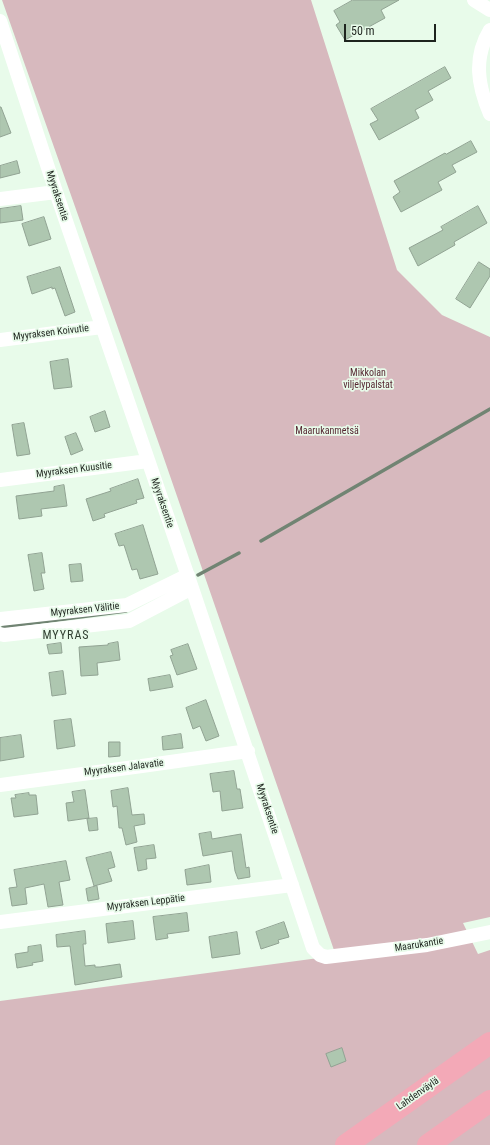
<!DOCTYPE html>
<meta charset="utf-8">
<style>
body{margin:0}
#map{position:relative;width:490px;height:1145px;overflow:hidden;background:#e8fbea;font-family:"Roboto Condensed",sans-serif}
canvas{display:block}
.scale{position:absolute;left:344px;top:24px;width:92px;height:18px;box-sizing:border-box;border:2px solid #1e241e;border-top:0;padding-left:5px;font-size:12px;line-height:14px;white-space:nowrap;color:#1e241e;-webkit-text-stroke:3px #e8fbea;paint-order:stroke}
</style>
<div id="map">
<canvas width="490" height="1145"></canvas>
<div class="scale">50 m</div>
</div>
<script>
const g = document.querySelector('canvas').getContext('2d');
g.lineJoin = 'round';
function fill(path, color) { g.fillStyle = color; g.fill(path, 'evenodd'); }
function trace(path, color, width, dash) { g.strokeStyle = color; g.lineWidth = width; g.lineCap = dash ? 'butt' : 'round'; g.setLineDash(dash || []); g.stroke(path); }
function label(font, color, halo, rows, align = 'center') {
  g.font = font + ' "Roboto Condensed",sans-serif'; g.lineWidth = 3.5; g.setLineDash([]); g.textBaseline = 'middle'; g.strokeStyle = halo; g.fillStyle = color; for (const [text, x, y, turn = 0] of rows) {
    g.save(); g.translate(x, y); g.rotate((+turn || 0) * Math.PI / 180); g.textAlign = isNaN(turn) ? turn : align; if (halo) g.strokeText(text, 0, 0); g.fillText(text, 0, 0); g.restore();
  }
}
const green = new Path2D(`
 M2,0h309l86,270 45,45 48,22v580l-27,6 15,31 12,-4v195h-490v-144l326,-44 9,-4 -175,-506z`);
const stream = new Path2D(`
 M261,541l229,-132
 M198,575l41,-22
 M3,627l123,-16`);
const building = new Path2D(`
 M353,0h46l-18,10 4,8 -40,22 -9,-15 4,-3 -6,-11z
 M445,67l6,11 -23,13 5,9 -18,10 4,8 -40,22 -9,-16 8,-4 -7,-11z
 M0,107h1l10,26 -11,4z
 M471,141l6,11 -25,13 4,7 -18,10 4,8 -41,22 -8,-15 7,-5 -6,-11 51,-28 1,1z
 M17,161l3,12 -20,5v-12z
 M21,206l2,14 -23,3v-14z
 M478,206l9,17 -33,19 1,3 -37,21 -9,-18 34,-18 -2,-3z
 M44,217l7,22 -22,7 -7,-22z
 M479,262l11,7v7l-20,32 -14,-9z
 M60,267l15,45 -10,4 -10,-28 -3,1v-2l-20,7 -5,-17z
 M68,359l4,28 -18,2 -4,-27z
 M105,411l5,16 -15,5 -5,-15z
 M24,423l6,31 -13,2 -5,-31z
 M76,433l7,17 -12,5 -6,-18z
 M138,479l6,19 -8,2 1,3 -33,11 1,3 -12,4 -7,-22 25,-8 -1,-2z
 M64,485l3,21 -26,3 1,7 -23,3 -3,-23 38,-5v-4z
 M143,525l15,49 -18,5 -3,-10 -5,1 -8,-25 -5,1 -4,-12z
 M42,553l3,20h-4l3,16 -10,2 -6,-36z
 M81,564l2,17 -12,1 -2,-17z
 M118,642l2,18 -23,3 1,12 -17,1 -2,-29 29,-2v-1z
 M61,643l1,10 -13,1 -2,-9z
 M188,644l9,25 -20,6 -7,-19 3,-1 -2,-5z
 M63,671l3,23 -14,2 -3,-23z
 M170,675l3,12 -23,4 -2,-12z
 M206,700l13,36 -13,5 -6,-15 -7,3 -7,-21z
 M71,719l4,27 -18,3 -3,-28z
 M181,734l2,14 -20,2 -1,-13z
 M21,735l3,22 -24,4v-23z
 M109,742h11v14l-11,1z
 M234,771l3,18h3l3,19 -21,3 -2,-20 -7,1 -3,-18z
 M128,788l4,27 12,-1 1,10 -11,2 3,16 -11,3 -4,-17h-3l-2,-22 -4,1 -2,-16z
 M85,790l4,28 -21,3 -2,-18 8,-1 -2,-10z
 M29,793v2h7l2,19 -24,3 -3,-19h5l-1,-3z
 M97,818l1,12 -9,1 -2,-12z
 M211,832l1,7 29,-5 5,34 3,-1 1,10 -12,2 -3,-8 -3,-20 -29,5 -4,-22z
 M154,845l2,13 -10,1 1,10 -9,2 -4,-23z
 M111,852l4,15 -7,2 4,12 -18,5 -8,-28z
 M66,861l4,19 -11,2 4,23 -15,2 -4,-23 -19,4 2,16 -15,2 -3,-18 8,-1 -3,-17z
 M209,865l2,17 -24,3 -2,-15z
 M97,886l2,13 -11,2 -2,-12z
 M187,913l2,18 -22,3 1,4 -12,2 -3,-23z
 M133,921l2,18 -27,4 -2,-19z
 M284,922l5,15 -11,3 1,3 -18,6 -5,-17z
 M85,931l1,13h-3l2,22 10,-1v2h5l20,-3 2,13 -47,8 -5,-39 -13,1 -1,-12z
 M237,932l3,22 -28,4 -3,-21z
 M41,945l2,16 -11,2 1,2 -16,3 -2,-14 13,-2v-5z
 M342,1048l4,13 -15,6 -5,-13z`);
const street = new Path2D(`
 M474,0l16,10
 M0,21l56,171 136,396 121,360 7,7 6,2 101,-12 63,-13
 M490,30c-17,28 -12,56 0,84
 M0,199l56,-7
 M0,340l102,-13
 M0,480l148,-19
 M0,619l127,-14 61,-30
 M0,634l4,1 125,-14 63,-33
 M0,785l142,-19 106,-15
 M0,922l292,-37`);
const highway = new Path2D(`
 M346,1145l144,-102
 M428,1145l62,-44`);
const streetNames = [
 ["Myyraksentie",57,196,72],
 ["Myyraksen Koivutie",51,333,-7],
 ["Myyraksen Kuusitie",74,470,-7],
 ["Myyraksentie",162,503,71],
 ["Myyraksen Välitie",85,610,-6],
 ["Myyraksen Jalavatie",124,768,-7],
 ["Myyraksentie",267,809,72],
 ["Myyraksen Leppätie",146,903,-7],
 ["Maarukantie",419,945,-9],
 ["Lahdenväylä",418,1094,-35]
];
const parkNames = [
 ["Mikkolan",368,373],
 ["viljelypalstat",368,385],
 ["Maarukanmetsä",327,431]
];
const quarterNames = [
 ["MYYRAS",66,636]
];
fill(green, '#d7b9be');
trace(stream, '#718473', 3.5);
fill(building, '#aec7b0');
trace(building, '#91a393', 1);
trace(street, '#fff', 14);
trace(highway, '#f3a9b7', 22);
label('10px', '#1e241e', '#e8fbea', streetNames);
label('10px', '#562732', '#e8fbea', parkNames);
g.letterSpacing = '1px';
label('12px', '#313f32', '#e8fbea', quarterNames);
g.letterSpacing = '0px';
</script>
